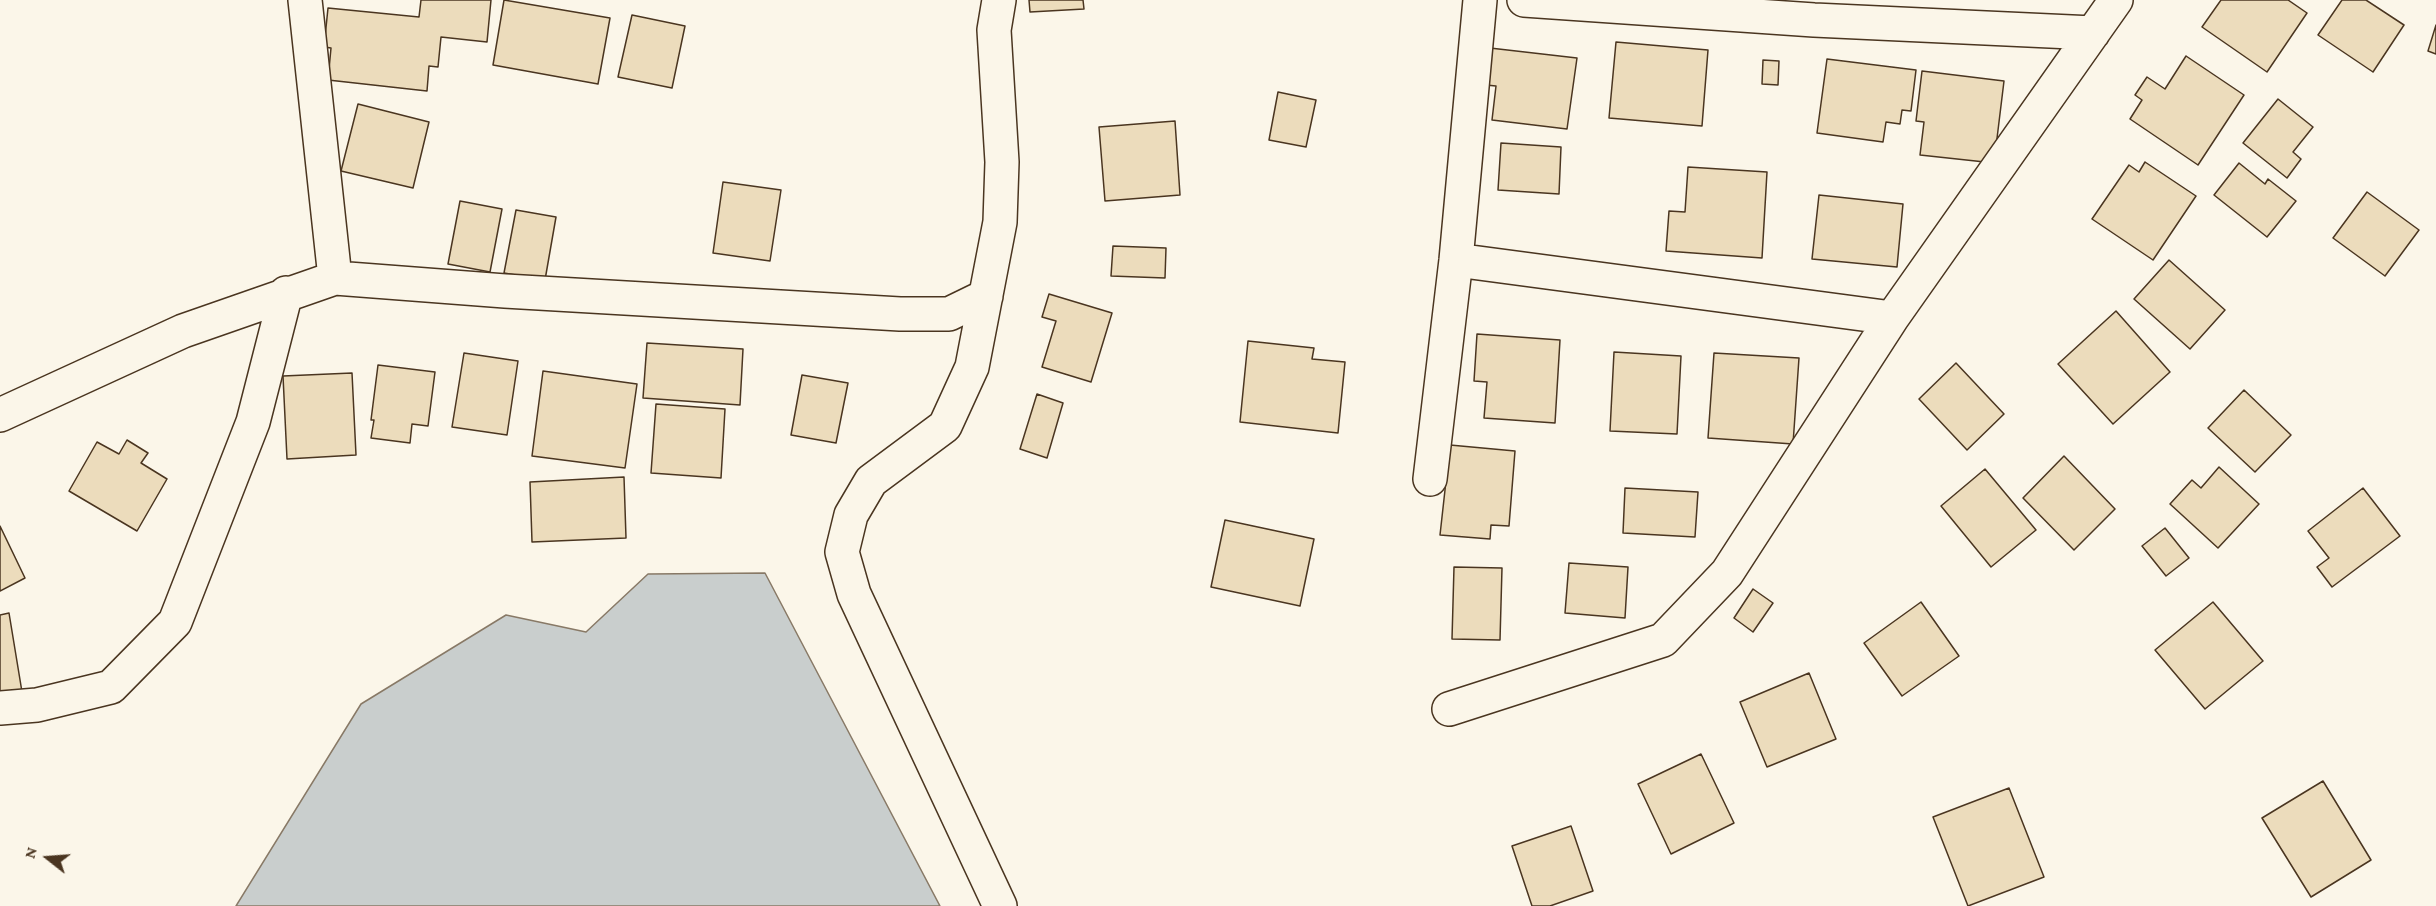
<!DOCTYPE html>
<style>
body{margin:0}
#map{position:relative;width:2436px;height:906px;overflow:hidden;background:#fbf6e9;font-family:"Crimson Pro",serif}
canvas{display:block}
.north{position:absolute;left:18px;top:828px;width:60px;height:60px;-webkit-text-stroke:4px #fbf6e9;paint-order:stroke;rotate:287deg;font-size:16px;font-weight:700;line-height:24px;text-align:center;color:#4a3520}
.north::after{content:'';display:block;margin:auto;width:21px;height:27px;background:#4a3520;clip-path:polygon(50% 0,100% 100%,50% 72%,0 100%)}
</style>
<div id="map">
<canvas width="2436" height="906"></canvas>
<div class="north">N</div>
</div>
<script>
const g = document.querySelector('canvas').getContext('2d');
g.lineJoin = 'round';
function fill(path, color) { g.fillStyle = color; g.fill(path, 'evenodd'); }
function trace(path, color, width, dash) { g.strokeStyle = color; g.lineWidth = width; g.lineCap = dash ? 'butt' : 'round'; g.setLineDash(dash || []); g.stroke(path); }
const water = new Path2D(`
 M765,573l175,333h-704l125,-202 145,-89 80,17 62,-58z`);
const building = new Path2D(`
 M421,0h70l-4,42 -46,-5 -3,30 -9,-1 -2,25 -99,-11 3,-32 -7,-1 4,-39 91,9z
 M504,0l106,18 -12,66 -105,-19z
 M1029,0h54l1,9 -54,3z
 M2221,0h67l19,13 -40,59 -65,-45z
 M2342,0h24l38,25 -31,47 -55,-37z
 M632,15l53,11 -13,62 -54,-11z
 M2436,25v29l-8,-3z
 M1616,42l92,8 -6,76 -93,-8z
 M1490,48l87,10 -10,71 -75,-9 4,-34 -10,-1z
 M2186,56l58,39 -46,70 -68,-46 12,-19 -7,-5 12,-18 18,12z
 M1827,59l89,11 -5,41 -9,-1 -2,14 -14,-2 -3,20 -66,-9z
 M1763,60l16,1 -1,24 -16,-1z
 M1922,71l82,10 -10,82 -74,-8 4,-33 -8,-1z
 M1278,92l38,8 -10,47 -37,-7z
 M2278,99l35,28 -20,25 8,7 -14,19 -44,-35z
 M358,104l71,18 -16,66 -72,-17z
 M1175,121l5,74 -75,6 -6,-74z
 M1501,143l60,4 -2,47 -61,-4z
 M2145,162l51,34 -43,64 -61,-41 37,-54 10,7z
 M2239,163l26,21 3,-5 28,22 -29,36 -53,-42z
 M1688,167l79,5 -5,86 -96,-7 3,-40 16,1z
 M723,182l58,8 -11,71 -57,-8z
 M2367,192l52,38 -34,46 -52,-38z
 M1819,195l84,9 -6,63 -85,-8z
 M460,201l42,8 -12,63 -42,-8z
 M516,210l40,7 -11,63 -41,-7z
 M1113,246l53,2 -1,30 -54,-2z
 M2169,260l56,50 -35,39 -56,-50z
 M1049,294l63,19 -21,69 -49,-15 14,-46 -14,-4z
 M2116,311l54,61 -57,52 -55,-60z
 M1477,334l83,6 -5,83 -71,-5 3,-36 -13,-1z
 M1248,341l66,7 -2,11 33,3 -7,71 -98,-11z
 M647,343l96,6 -3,56 -97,-7z
 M1614,352l67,4 -4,78 -67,-3z
 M464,353l54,8 -11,74 -55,-8z
 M1714,353l85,5 -6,86 -85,-6z
 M1956,363l48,51 -37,36 -48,-51z
 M378,365l57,7 -7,54 -16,-2 -2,19 -39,-5 3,-18h-3z
 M543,371l94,13 -12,84 -93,-12z
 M352,373l4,82 -69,4 -4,-83z
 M802,375l46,8 -12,60 -45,-8z
 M2244,390l47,45 -36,37 -47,-44z
 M1037,394l26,9 -16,55 -27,-9z
 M656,404l69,5 -4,69 -70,-5z
 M127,440l21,13 -7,10 26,16 -30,52 -68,-40 28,-49 22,12z
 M1450,445l65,6 -6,75 -18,-1 -1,14 -50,-4z
 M2064,456l51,53 -41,41 -51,-52z
 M2219,467l40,37 -41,44 -48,-44 22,-24 9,8z
 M1985,469l51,61 -45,37 -50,-61z
 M624,477l2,61 -94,4 -2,-60z
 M1625,488l73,4 -3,45 -72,-4z
 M2363,488l37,48 -68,51 -15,-20 12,-9 -21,-27z
 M1225,520l89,19 -14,67 -89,-19z
 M0,526l25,52 -25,13z
 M2165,528l24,30 -23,18 -24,-30z
 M1569,563l59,4 -3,51 -60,-5z
 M1454,567l48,1 -2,72 -48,-1z
 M1753,589l20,14 -20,29 -19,-14z
 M1921,602l38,54 -57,40 -38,-53z
 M2213,602l50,59 -58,48 -50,-59z
 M9,613l14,85 -23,4v-87z
 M1809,673l27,66 -69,28 -27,-65z
 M1701,754l33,69 -63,31 -33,-70z
 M2323,781l48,79 -60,37 -49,-79z
 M2009,788l35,89 -76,29 -35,-89z
 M1571,826l22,65 -43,15h-18l-20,-60z`);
const minor = new Path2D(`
 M305,0l30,278
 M999,0l-5,30 8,132 -2,60 -28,145 -27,59 -74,55 -20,34 -9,37 12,42 146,312
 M1524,0l290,20 279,13
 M1456,260l436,58
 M0,415l183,-84 152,-53 170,13 395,23h49l37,-18
 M1430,479l26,-219 24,-260
 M0,708l37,-3 74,-18 64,-65 78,-200 33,-129
 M1449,709l214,-69 64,-67 165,-255 224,-318`);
fill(water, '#c9cecd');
trace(water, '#887966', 1.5);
fill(building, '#ecdcbc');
trace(building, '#4a3520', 1.5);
trace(minor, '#4a3520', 36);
trace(minor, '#fbf6e9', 33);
</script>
